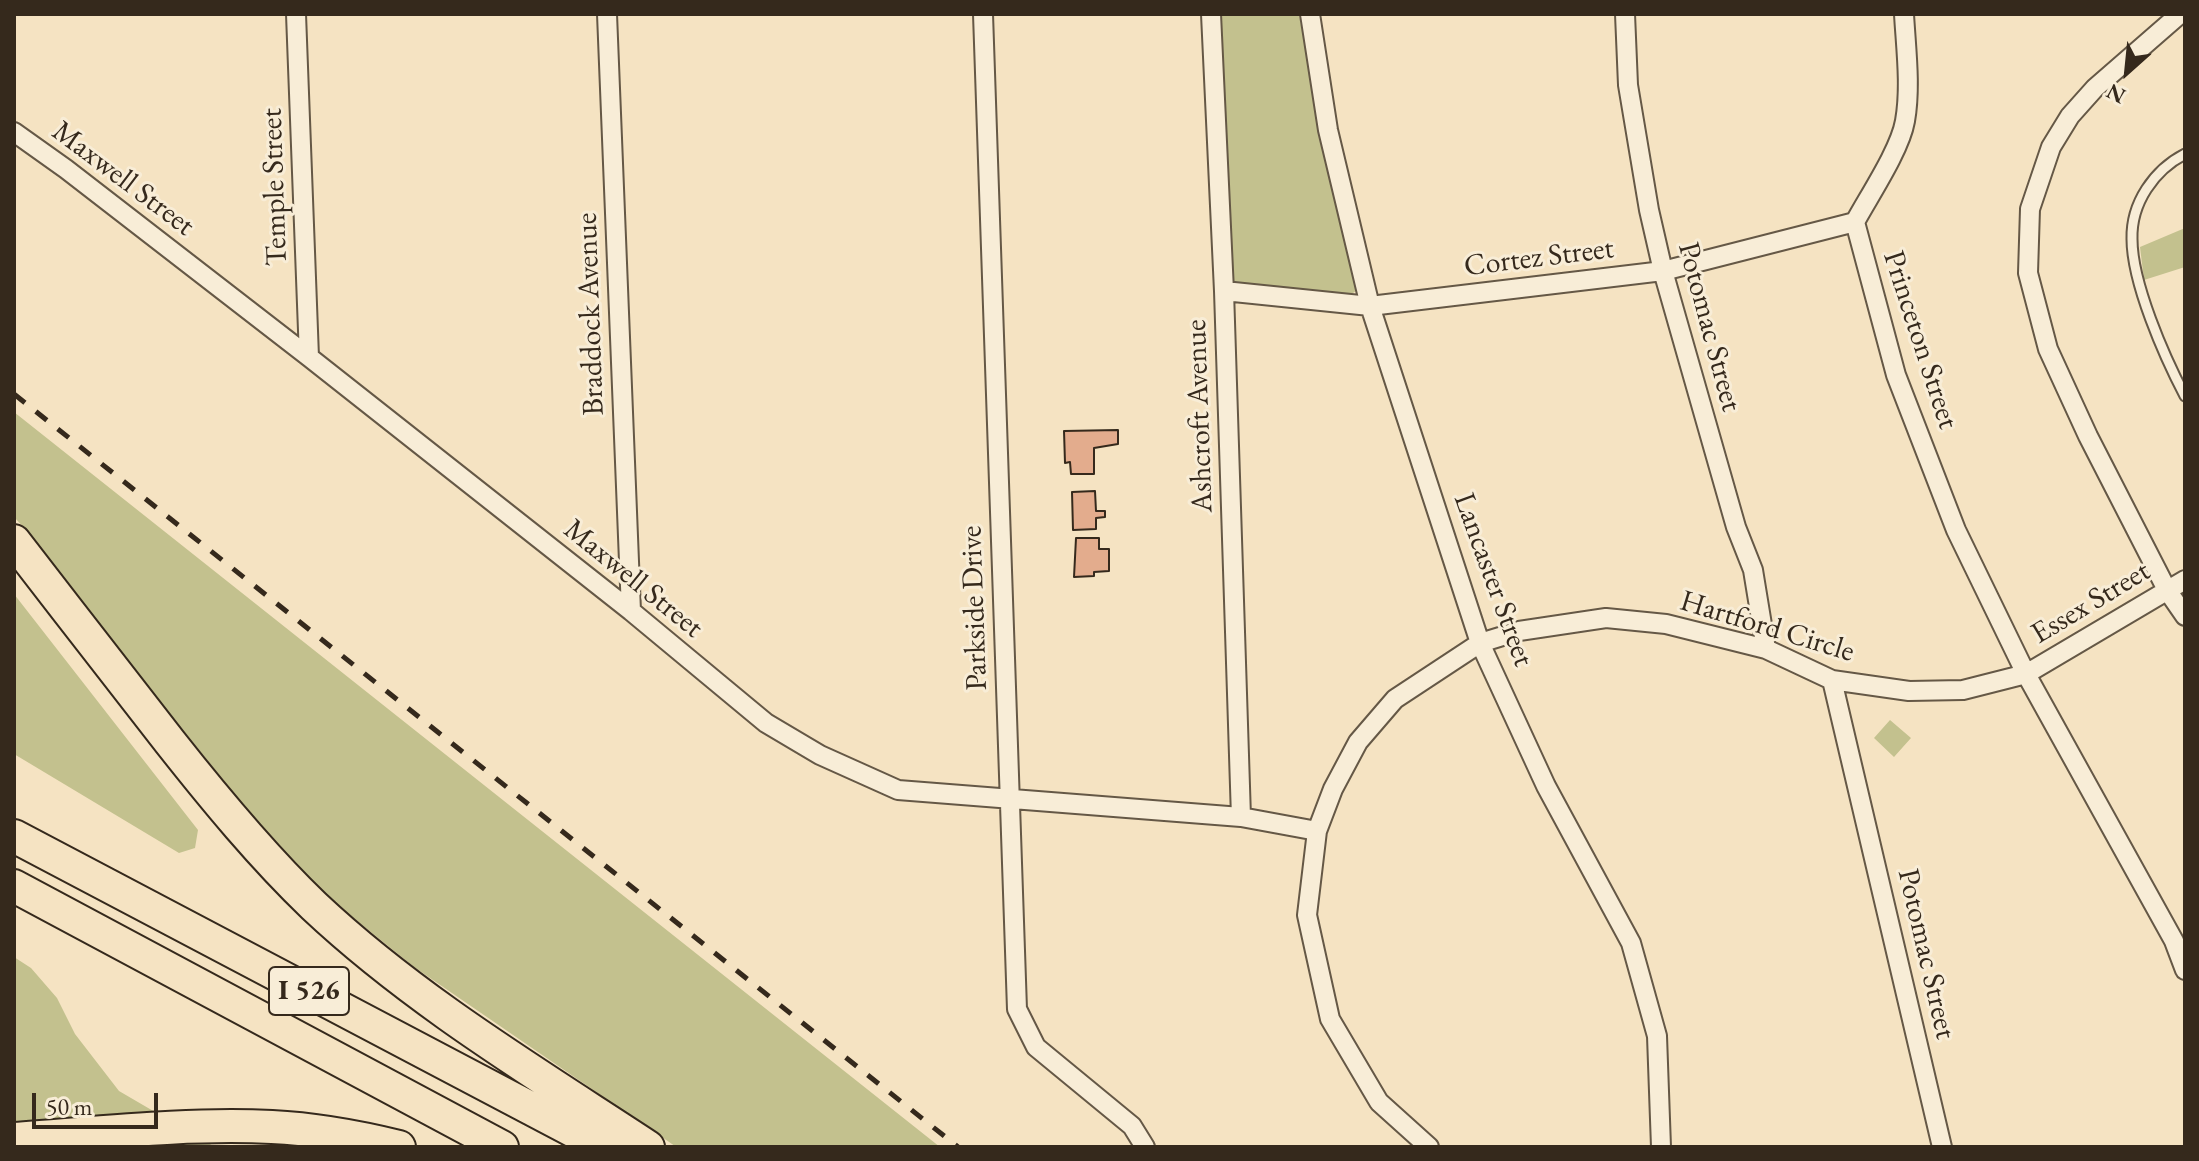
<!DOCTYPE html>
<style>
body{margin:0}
#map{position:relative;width:2199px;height:1161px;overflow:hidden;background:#f5e3c2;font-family:"EB Garamond",serif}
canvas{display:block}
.frame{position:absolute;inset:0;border:16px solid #35291c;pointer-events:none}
.north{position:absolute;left:2087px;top:32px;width:80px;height:80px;-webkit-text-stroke:6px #f8edd7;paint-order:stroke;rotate:207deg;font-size:22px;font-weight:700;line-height:32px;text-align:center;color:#35291c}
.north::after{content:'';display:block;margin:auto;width:28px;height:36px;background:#35291c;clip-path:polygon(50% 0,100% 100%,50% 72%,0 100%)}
.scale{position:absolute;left:32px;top:1093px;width:126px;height:36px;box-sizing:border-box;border:4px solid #35291c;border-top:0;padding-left:10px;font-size:24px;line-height:28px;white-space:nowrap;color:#35291c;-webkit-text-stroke:6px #f8edd7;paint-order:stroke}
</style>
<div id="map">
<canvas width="2199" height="1161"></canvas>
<div class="frame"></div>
<div class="north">N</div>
<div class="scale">50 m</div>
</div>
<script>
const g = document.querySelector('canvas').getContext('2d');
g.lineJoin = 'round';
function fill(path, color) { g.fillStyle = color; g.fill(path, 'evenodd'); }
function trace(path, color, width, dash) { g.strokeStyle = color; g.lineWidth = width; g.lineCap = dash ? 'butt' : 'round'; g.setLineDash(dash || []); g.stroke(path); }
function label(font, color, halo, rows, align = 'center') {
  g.font = font + ' "EB Garamond",serif'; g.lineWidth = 6; g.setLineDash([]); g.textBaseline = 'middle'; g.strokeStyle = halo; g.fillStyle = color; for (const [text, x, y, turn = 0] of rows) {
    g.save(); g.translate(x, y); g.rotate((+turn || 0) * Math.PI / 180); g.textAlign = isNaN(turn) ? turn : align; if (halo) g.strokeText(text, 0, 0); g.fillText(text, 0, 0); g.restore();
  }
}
const green = new Path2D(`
 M1221,14h78l28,155 29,122 -6,4 -93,-5 -24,-8z
 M2185,228v39l-41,13 -4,-33z
 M14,412l926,735h-264l-4,-3 -258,-177 -115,-93 -112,-139 -74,-85 -85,-118 -14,-15z
 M14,594l184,236 -3,18 -16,5 -165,-99z
 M1890,720l21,18 -17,19 -20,-19z
 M14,957l17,11 26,30 18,36 44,57 96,56h-201z`);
const building = new Path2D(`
 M1118,430v14l-24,4v26h-23l-1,-12 -5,1 -1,-32z
 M1095,491l1,20h9v6l-9,1v11l-23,1 -1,-38z
 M1076,538h23v11h10v22l-15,1v4l-20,1z`);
const service = new Path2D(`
 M2185,154c-31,16 -54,49 -53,85 0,44 32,117 53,157`);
const minor = new Path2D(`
 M296,14l13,343
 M607,14l24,597
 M983,14l34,995 19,38 96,79 13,21
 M1211,14l13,277 17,526
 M1310,14l18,116 42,176 110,337 66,143 85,157 26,93 4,111
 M1625,14l3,71 21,125 14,61 73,256 17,43 13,79
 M1904,14c2,35 7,73 1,107 -5,29 -36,75 -50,101l41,153 60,155 70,144 159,-94
 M2180,14l-85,74 -25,28 -19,31 -21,62 -2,64 20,76 40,87 79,154 18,26
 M14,132l52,37 243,188 322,254 135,112 54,32 78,35 343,27 76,14
 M1224,291l146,15 293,-35 192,-49
 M1832,680l110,467
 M1429,1147l-50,-45 -49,-83 -23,-104 10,-84 16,-42 25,-47 37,-43 85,-56 39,-12 87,-13 60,6 100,25 66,31 77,11 54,-1 63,-16 148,267 11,29`);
const motorway = new Path2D(`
 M14,541c52,67 104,135 156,201 45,57 92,114 144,164 100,94 220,166 334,241
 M14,836l590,311
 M14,886l488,261
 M14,1139c85,-6 172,-16 258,-12 42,2 86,10 127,20`);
const rail = new Path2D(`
 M14,394l944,753`);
const shields = [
 [309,991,80]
];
const shieldNames = [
 ["I 526",309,991]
];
const streetNames = [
 ["Maxwell Street",123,179,37],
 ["Temple Street",275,187,-92],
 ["Cortez Street",1539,258,-7],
 ["Braddock Avenue",591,314,-92],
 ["Potomac Street",1709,327,75],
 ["Princeton Street",1920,340,72],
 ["Ashcroft Avenue",1200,416,-92],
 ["Maxwell Street",633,579,39],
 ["Lancaster Street",1493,580,70],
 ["Essex Street",2091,603,-31],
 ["Parkside Drive",975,608,-92],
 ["Hartford Circle",1767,627,17],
 ["Potomac Street",1926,954,77]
];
fill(green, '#c3c18e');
fill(building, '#e3ac8d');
trace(building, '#35291c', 2);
trace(service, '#655846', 13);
trace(minor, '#655846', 22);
trace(motorway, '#35291c', 36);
trace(service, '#f8edd7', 9);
trace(minor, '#f8edd7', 18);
trace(motorway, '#f5e3c2', 32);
trace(rail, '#35291c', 5, [14, 14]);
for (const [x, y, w] of shields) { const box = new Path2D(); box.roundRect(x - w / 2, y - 24, w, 48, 6); g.fillStyle = '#f8edd7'; g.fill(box); trace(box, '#35291c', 2); }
label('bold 28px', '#35291c', null, shieldNames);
label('30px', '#35291c', '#f8edd7', streetNames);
</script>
